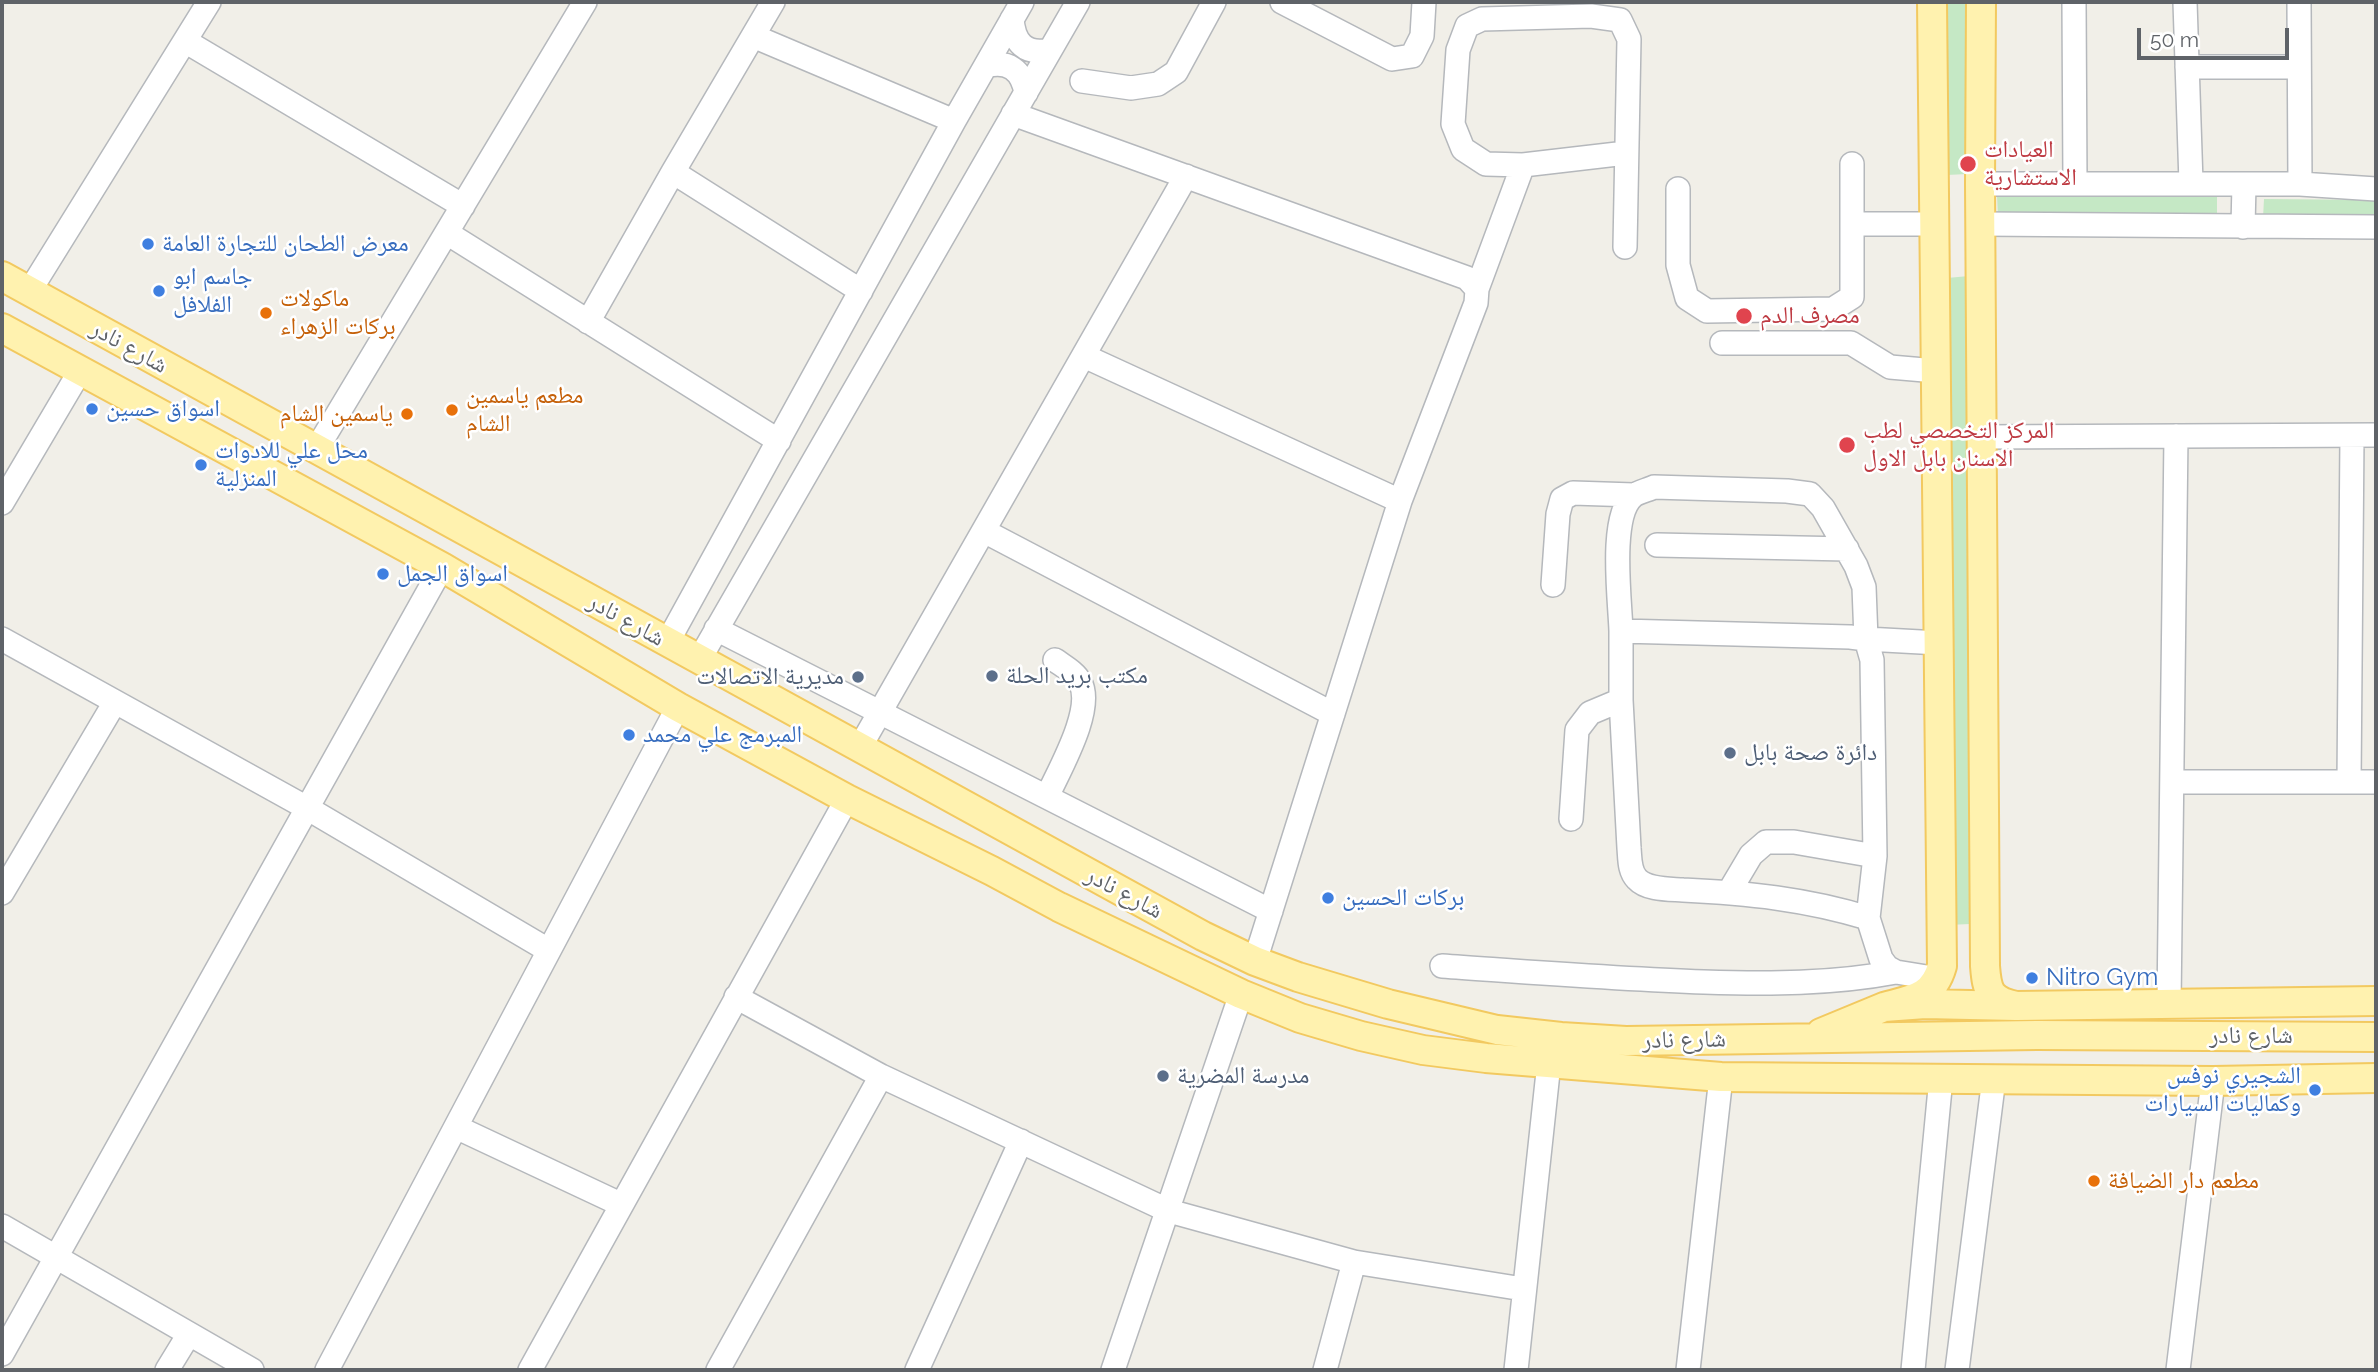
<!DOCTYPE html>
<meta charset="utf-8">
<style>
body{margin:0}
#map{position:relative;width:2378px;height:1372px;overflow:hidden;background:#f1efe8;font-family:Raleway,sans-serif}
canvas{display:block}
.frame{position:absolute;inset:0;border:4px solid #5f6368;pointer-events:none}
.scale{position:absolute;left:2137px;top:28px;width:152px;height:32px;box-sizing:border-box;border:4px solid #5f6368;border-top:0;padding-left:9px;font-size:21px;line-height:24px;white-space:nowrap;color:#5f6368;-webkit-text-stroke:5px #fff;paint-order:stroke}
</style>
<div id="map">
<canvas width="2378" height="1372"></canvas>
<div class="frame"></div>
<div class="scale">50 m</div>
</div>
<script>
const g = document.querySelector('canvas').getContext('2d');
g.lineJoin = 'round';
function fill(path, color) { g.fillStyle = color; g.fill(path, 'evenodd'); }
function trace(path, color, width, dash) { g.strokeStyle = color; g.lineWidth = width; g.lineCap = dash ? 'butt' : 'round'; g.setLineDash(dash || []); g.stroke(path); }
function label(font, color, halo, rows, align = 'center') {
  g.font = font + ' Raleway,"Noto Naskh Arabic",sans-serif'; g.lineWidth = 5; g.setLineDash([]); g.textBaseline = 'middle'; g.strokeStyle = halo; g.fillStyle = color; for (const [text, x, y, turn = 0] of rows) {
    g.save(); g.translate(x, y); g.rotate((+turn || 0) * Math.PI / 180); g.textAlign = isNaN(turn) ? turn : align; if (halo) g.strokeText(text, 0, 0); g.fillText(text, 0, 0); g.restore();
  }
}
const green = new Path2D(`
 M1947,2h21l-1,172 -20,1z
 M2217,195v22l-219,-1 -1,-20z
 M2264,199l112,1v18h-113z
 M1969,276l1,648 -22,1 -1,-647z`);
const minor = new Path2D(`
 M1282,2l110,57 20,-3 10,-20 2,-34
 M2074,2l1,182
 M2185,2l6,181
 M2299,2l1,182
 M1012,19c2,24 13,36 38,31
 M753,36l201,85
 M185,41l278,165
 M986,66c22,-6 36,4 40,27
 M2187,67h111
 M1082,81l49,7 27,-4 18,-12 38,-70
 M1013,114l454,164 10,11
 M673,172l188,119
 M1980,184h320l76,5
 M1678,189v76l9,33 20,13 126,-2 19,-12v-133
 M1852,224h82
 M1981,224l395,3
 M2243,227l1,-43
 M447,233l332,208
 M1625,247l4,-208 -9,-19 -29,-4 -109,3 -15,7 -9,24 -5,74 10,25 23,15 37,1 103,-12
 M29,292l180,-290
 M588,322l85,-150 100,-170
 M1722,343h129l39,24 46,4
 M1084,356l316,145
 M1983,437l393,-2
 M316,450l269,-448
 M2,503l78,-132
 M984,531l349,183
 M1657,545l190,4
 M1553,585l5,-71 4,-15 11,-6 61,2
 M716,629l555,282
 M1621,631c-1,-31 -12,-115 12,-135 5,-4 15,-6 21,-9l133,4 23,3 13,14 33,58 8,21 2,52 73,4
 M2,639l305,169 241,142
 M667,643l287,-522 68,-119
 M699,660l379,-658
 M860,747l326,-571
 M2173,782h203
 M2349,782l3,-346
 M1047,797c12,-27 48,-88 33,-115 -4,-9 -17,-16 -25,-22
 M1571,819l6,-89 13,-17 31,-13
 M1729,892l22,-37 15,-13h28l81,14
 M2,893l113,-191
 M1868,918c-62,-19 -121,-25 -185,-28 -14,-1 -36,0 -46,-11 -8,-8 -7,-21 -8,-31l-8,-148v-69l229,6 16,2 6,21 3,196 -7,62 13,41 6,8 9,5 43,7
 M1255,961l145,-460 76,-198 1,-14 46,-124
 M1442,966c87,6 175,13 262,16 64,2 129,2 192,-10
 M736,997l145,79 288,135 185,51 169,27
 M2169,1004l7,-568
 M456,1127l164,77
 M2,1226l250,144
 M2,1354l440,-787
 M167,1370l22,-36
 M327,1370l351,-663
 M530,1370l317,-571
 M718,1370l163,-294
 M917,1370l104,-229
 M1113,1370l128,-376
 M1325,1370l29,-108
 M1516,1370l33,-307
 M1688,1370l33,-293
 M1913,1370l28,-292
 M1957,1370l37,-292
 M2178,1370l35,-289`);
const major = new Path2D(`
 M1981,2l-1,182 5,782c2,26 5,34 31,40
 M2,276l1201,660 52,25 43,16 90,27 109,26 64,7 65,4 411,-6 339,2
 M2,328l440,239 236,140 169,92 145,72 67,36 182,87 59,24 61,18 62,14 63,8 235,19 492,4 163,-3
 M1884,1007c29,-8 49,-9 58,-41l-10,-964
 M1821,1033l63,-26 41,-3 91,2 360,-5`);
const markers = [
 [1968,164,9,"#e0444e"],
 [148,244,7,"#3f7fe0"],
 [159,291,7,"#3f7fe0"],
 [266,313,7,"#e8710a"],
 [1744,316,9,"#e0444e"],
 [92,409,7,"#3f7fe0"],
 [452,410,7,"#e8710a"],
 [407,414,7,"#e8710a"],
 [1847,445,9,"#e0444e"],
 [201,465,7,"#3f7fe0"],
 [383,574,7,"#3f7fe0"],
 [992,676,7,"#5c6f8a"],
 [858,677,7,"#5c6f8a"],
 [629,735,7,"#3f7fe0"],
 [1730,753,7,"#5c6f8a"],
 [1328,898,7,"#3f7fe0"],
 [2032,978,7,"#3f7fe0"],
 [1163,1076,7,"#5c6f8a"],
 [2315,1090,7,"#3f7fe0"],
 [2094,1181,7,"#e8710a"]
];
const healthNames = [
 ["العيادات",1984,150],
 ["الاستشارية",1984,178],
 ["مصرف الدم",1760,316],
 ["المركز التخصصي لطب",1863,431],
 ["الاسنان بابل الاول",1863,459]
];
const shopNames = [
 ["معرض الطحان للتجارة العامة",162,244],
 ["جاسم ابو",173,277],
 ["الفلافل",173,305],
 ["اسواق حسين",106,409],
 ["محل علي للادوات",215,451],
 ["المنزلية",215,479],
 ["اسواق الجمل",397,574],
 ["المبرمج علي محمد",643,735],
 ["بركات الحسين",1342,898],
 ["Nitro Gym",2046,978],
 ["الشجيري نوفس",2301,1076,"right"],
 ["وكماليات السيارات",2301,1104,"right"]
];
const foodNames = [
 ["ماكولات",280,299],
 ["بركات الزهراء",280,327],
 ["مطعم ياسمين",466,396],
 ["الشام",466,424],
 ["ياسمين الشام",393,414,"right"],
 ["مطعم دار الضيافة",2108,1181]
];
const streetNames = [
 ["شارع نادر",129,347,29],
 ["شارع نادر",626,620,29],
 ["شارع نادر",1124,893,28],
 ["شارع نادر",2251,1036],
 ["شارع نادر",1684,1040,-1]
];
const serviceNames = [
 ["مكتب بريد الحلة",1006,676],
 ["مديرية الاتصالات",844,677,"right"],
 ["دائرة صحة بابل",1744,753],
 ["مدرسة المضرية",1177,1076]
];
fill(green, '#c5e8c5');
trace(minor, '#b5b8bc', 26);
trace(major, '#f2c960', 32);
trace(minor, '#fff', 23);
trace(major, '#fff2af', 28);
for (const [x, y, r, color] of markers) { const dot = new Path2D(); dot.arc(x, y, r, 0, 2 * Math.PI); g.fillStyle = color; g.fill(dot); trace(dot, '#fff', 2.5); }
label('24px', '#be3a42', '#fff', healthNames, 'left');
label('24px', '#366cbe', '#fff', shopNames, 'left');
label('24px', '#c56008', '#fff', foodNames, 'left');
label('24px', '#5f6368', '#fff', streetNames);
label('24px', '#4e5e75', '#fff', serviceNames, 'left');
</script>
